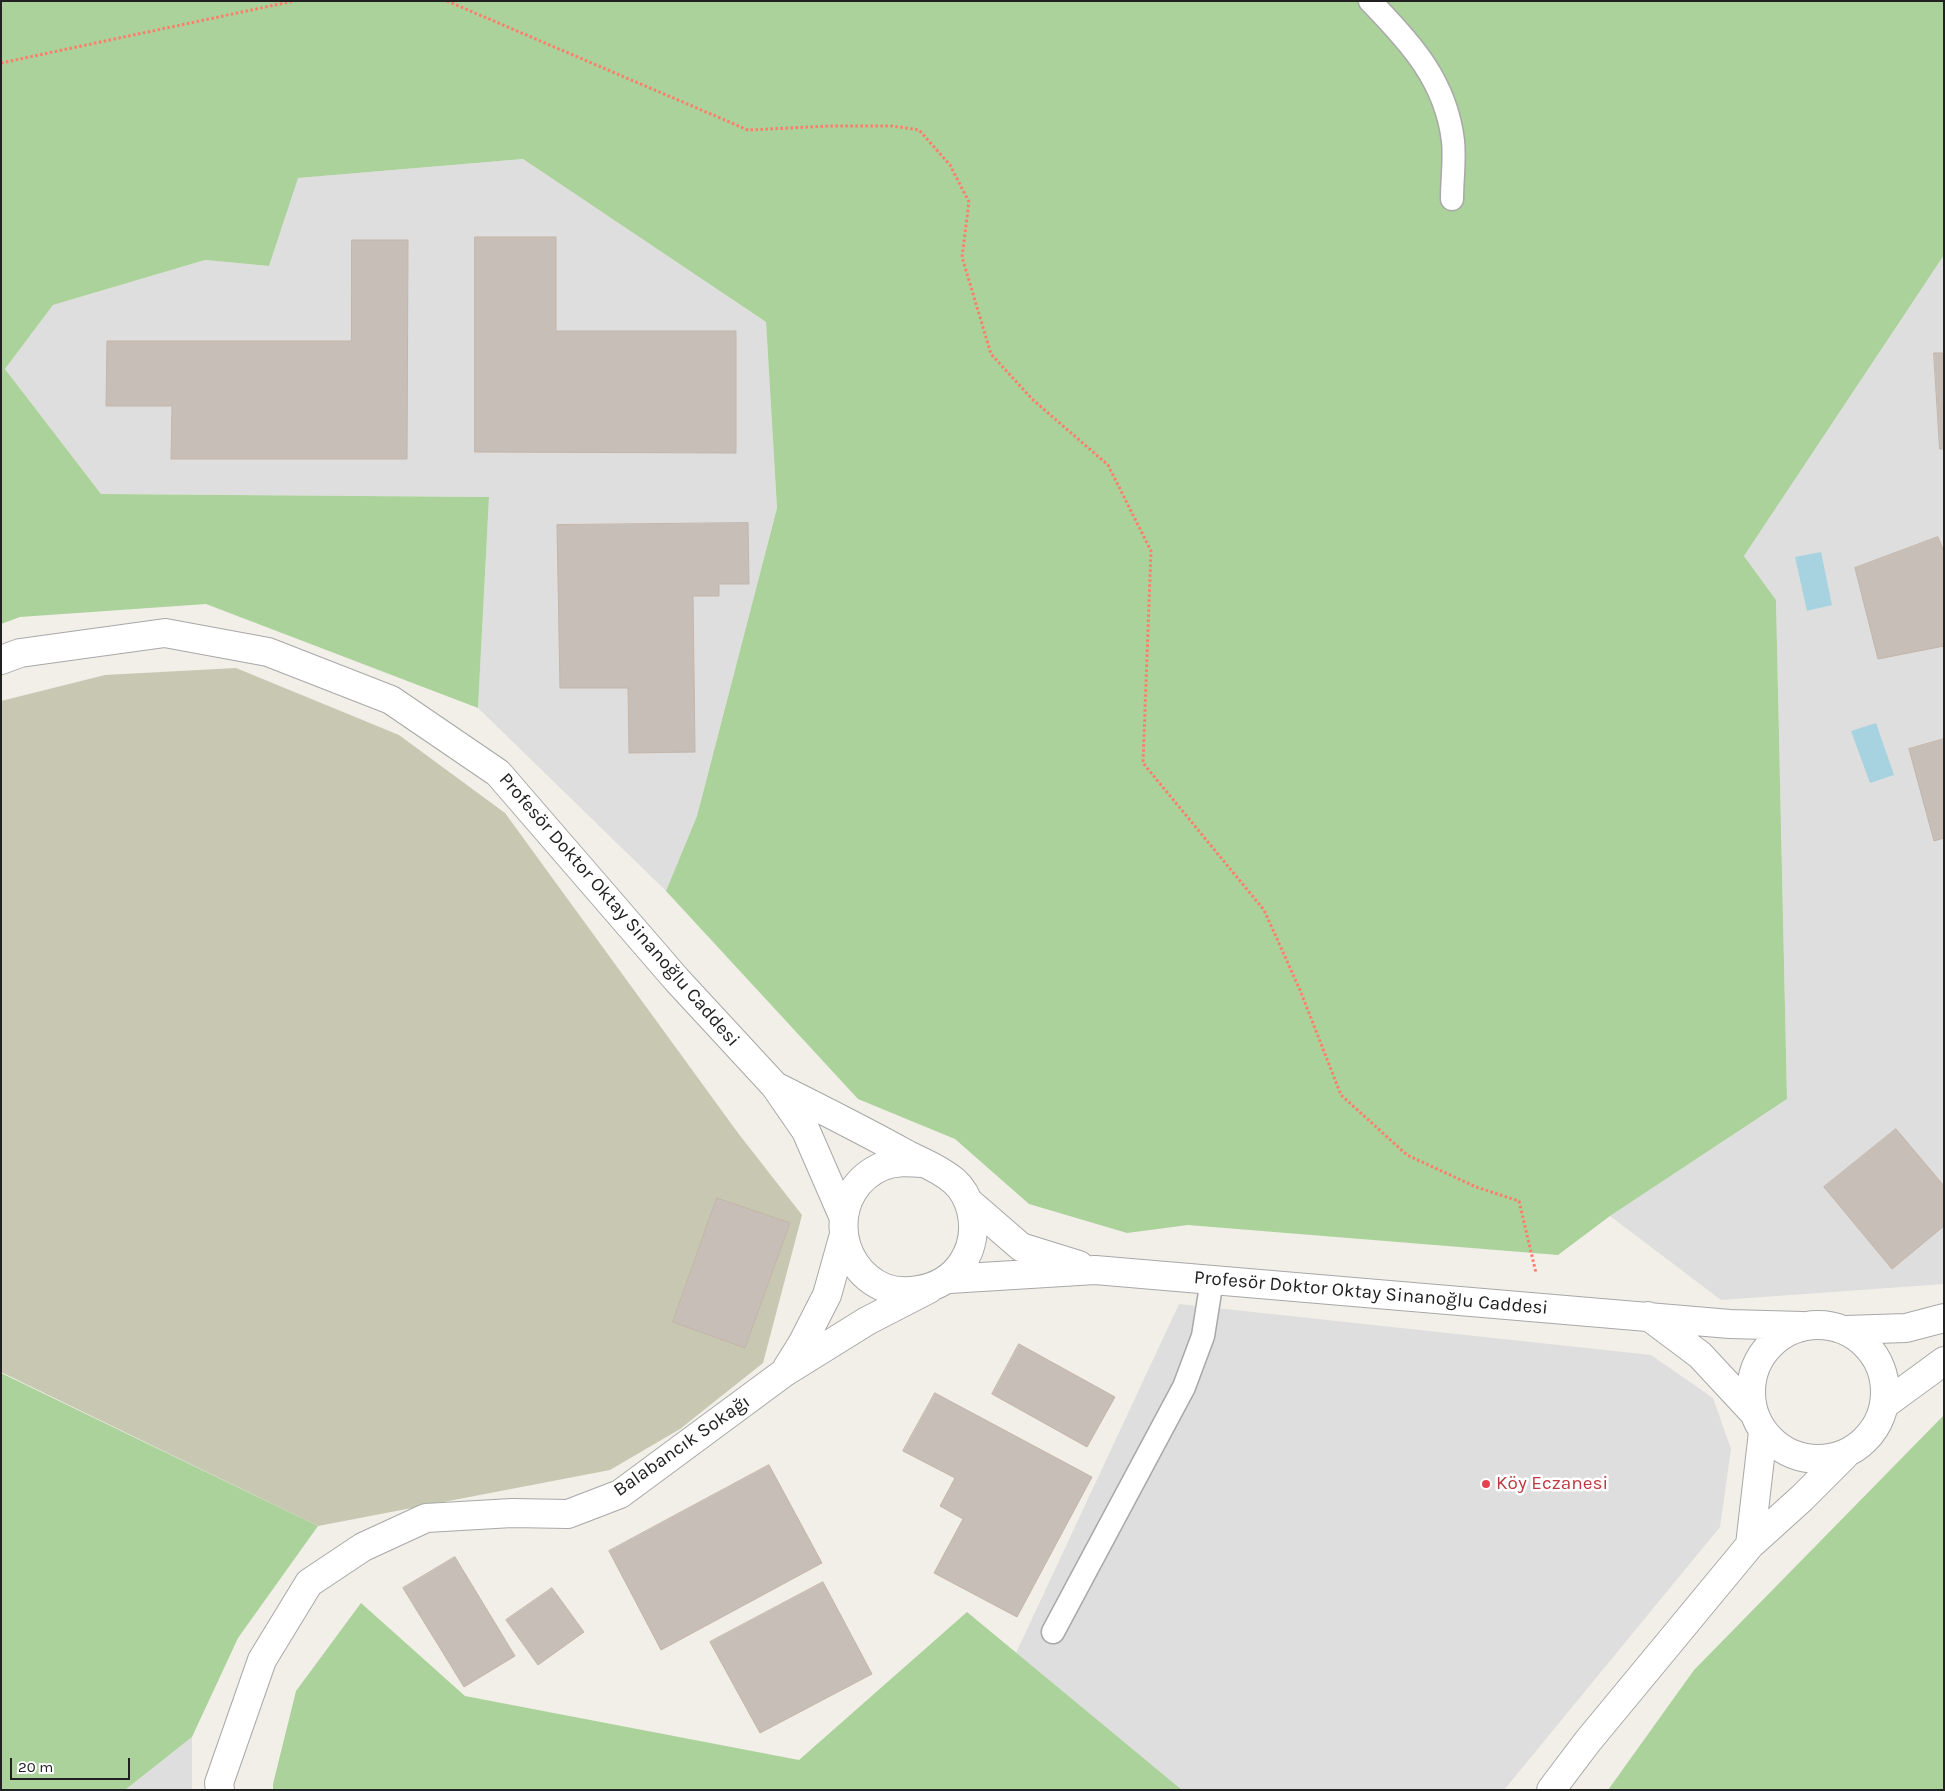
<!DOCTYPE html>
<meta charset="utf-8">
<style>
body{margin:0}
#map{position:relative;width:1945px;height:1791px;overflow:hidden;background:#f2efe8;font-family:Karla,sans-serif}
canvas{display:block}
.frame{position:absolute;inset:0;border:2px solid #212121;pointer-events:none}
.scale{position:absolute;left:10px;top:1758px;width:120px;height:22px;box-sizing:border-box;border:2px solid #212121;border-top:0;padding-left:6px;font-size:15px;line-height:18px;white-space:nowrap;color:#212121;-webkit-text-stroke:4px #fff;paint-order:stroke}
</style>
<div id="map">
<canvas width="1945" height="1791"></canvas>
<div class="frame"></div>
<div class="scale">20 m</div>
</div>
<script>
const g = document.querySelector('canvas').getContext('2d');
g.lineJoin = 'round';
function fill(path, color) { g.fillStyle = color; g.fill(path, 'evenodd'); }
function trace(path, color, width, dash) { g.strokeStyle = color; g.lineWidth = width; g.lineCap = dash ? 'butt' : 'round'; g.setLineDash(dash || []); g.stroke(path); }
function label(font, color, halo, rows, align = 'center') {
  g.font = font + ' Karla,sans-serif'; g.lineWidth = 5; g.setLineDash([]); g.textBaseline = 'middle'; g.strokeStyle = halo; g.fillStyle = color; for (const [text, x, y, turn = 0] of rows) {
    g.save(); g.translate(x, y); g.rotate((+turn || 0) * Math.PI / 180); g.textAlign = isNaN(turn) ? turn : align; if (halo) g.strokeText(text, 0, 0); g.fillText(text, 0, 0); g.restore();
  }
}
const residential = new Path2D(`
 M523,159l243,163 11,186 -80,308 -31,75 -188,-183 11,-211 -388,-3 -96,-125 48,-64 152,-45 64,6 28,-88z
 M1944,255v1029l-223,16 -111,-84 177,-117 -11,-499 -32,-44z
 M1179,1304l472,51 62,43 18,51 -11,78 -216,263h-322l-166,-137z
 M192,1737v53h-67z`);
const construction = new Path2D(`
 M236,668l163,67 106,78 233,320 64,82 -39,148 -83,66 -70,41 -292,56 -317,-154v-671l104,-26z`);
const forest = new Path2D(`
 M1,1h1943v254l-200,301 32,44 11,499 -177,117 -52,39 -370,-30 -61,8 -98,-29 -74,-65 -97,-40 -192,-208 31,-75 80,-308 -11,-186 -243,-163 -225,19 -29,88 -64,-6 -152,45 -48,64 96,125 388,3 -11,211 -272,-104 -186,13 -19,7z
 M1,1373l317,153 -80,112 -46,99 -67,53h-124z
 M1944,1415v375h-336l86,-120z
 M361,1603l104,93 334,64 168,-148 215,178h-909v-6l23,-93z`);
const water = new Path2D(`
 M1821,552l11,53 -25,6 -12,-54z
 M1876,723l18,52 -24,8 -19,-52z`);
const building = new Path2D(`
 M475,237h81v94h180v122l-261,-1z
 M352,240h56l-1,219h-236l1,-53h-66l1,-65h244z
 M1934,353h10v96h-4z
 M748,523l1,61h-30v12h-26l2,156 -66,1 -1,-65h-68l-3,-163z
 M1938,537l6,15v94l-66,13 -23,-91z
 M1944,739v99l-10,3 -25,-92z
 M1896,1129l48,57v40l-52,43 -68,-82z
 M717,1198l73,25 -45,125 -72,-26z
 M1019,1344l96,53 -28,50 -95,-53z
 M935,1393l157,84 -75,140 -83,-44 29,-54 -23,-13 15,-28 -52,-27z
 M769,1465l53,98 -161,87 -52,-99z
 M455,1557l60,99 -51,31 -61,-99z
 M823,1582l49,92 -112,59 -50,-91z
 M552,1588l32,44 -46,33 -32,-45z`);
const path = new Path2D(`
 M447,1l301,129 82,-4h62l27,4 31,35 19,37 -7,55 29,97 41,45 76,66 43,86 -8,212 121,147 36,80 41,105 66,60 69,32 43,14 17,72
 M1,63l293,-62`);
const service = new Path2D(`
 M1370,1c40,41 76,80 83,140 2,18 -1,39 -1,58
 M1053,1632l131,-245 19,-51 9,-56`);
const minor = new Path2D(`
 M1,660l19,-7 145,-20 103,19 123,48 107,73 179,207 98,106 31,45 37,85
 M777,1087c44,22 88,44 131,68 16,8 32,14 46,26 8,7 14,18 17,29 9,38 -13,74 -53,80 -12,2 -22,2 -33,-2 -53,-22 -57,-99 -2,-122 13,-5 26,-4 41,-3
 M969,1202l52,45 58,18
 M949,1279l146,-9 635,54 72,2
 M1648,1316l52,39 53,57
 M1751 1392a67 67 0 1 1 134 0a67 67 0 1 1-134 0Z
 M1846,1330l60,-2 38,-10
 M787,1368l15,-24 25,-49 16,-57
 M1884,1405l60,-44
 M1750,1545l13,-113
 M220,1790l-1,-7 43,-123 47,-77 54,-36 63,-29 86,-5 56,1 52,-20 165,-122 82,-51 62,-32
 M1551,1790l37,-49 162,-196 52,-47 43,-43`);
const markers = [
 [1486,1484,5,"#e0444e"]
];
const streetNames = [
 ["Profesör Doktor Oktay Sinanoğlu Caddesi",619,910,49],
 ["Profesör Doktor Oktay Sinanoğlu Caddesi",1371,1293,5],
 ["Balabancık Sokağı",682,1446,-35]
];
const healthNames = [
 ["Köy Eczanesi",1496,1484]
];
fill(residential, '#dfdede');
fill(construction, '#c7c7b2');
fill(forest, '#abd29b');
fill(water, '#a7d3e1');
fill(building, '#c7beb7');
trace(building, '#c4b5a9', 1);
trace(service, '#a8a8a8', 25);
trace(minor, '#a8a8a8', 30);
trace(path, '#ff7d6c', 3, [2.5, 2.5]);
trace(service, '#fff', 22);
trace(minor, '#fff', 28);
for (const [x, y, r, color] of markers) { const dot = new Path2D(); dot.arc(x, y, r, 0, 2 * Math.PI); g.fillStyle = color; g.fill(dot); trace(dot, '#fff', 2); }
label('19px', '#212121', '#fff', streetNames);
label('19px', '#be3a42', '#fff', healthNames, 'left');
</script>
